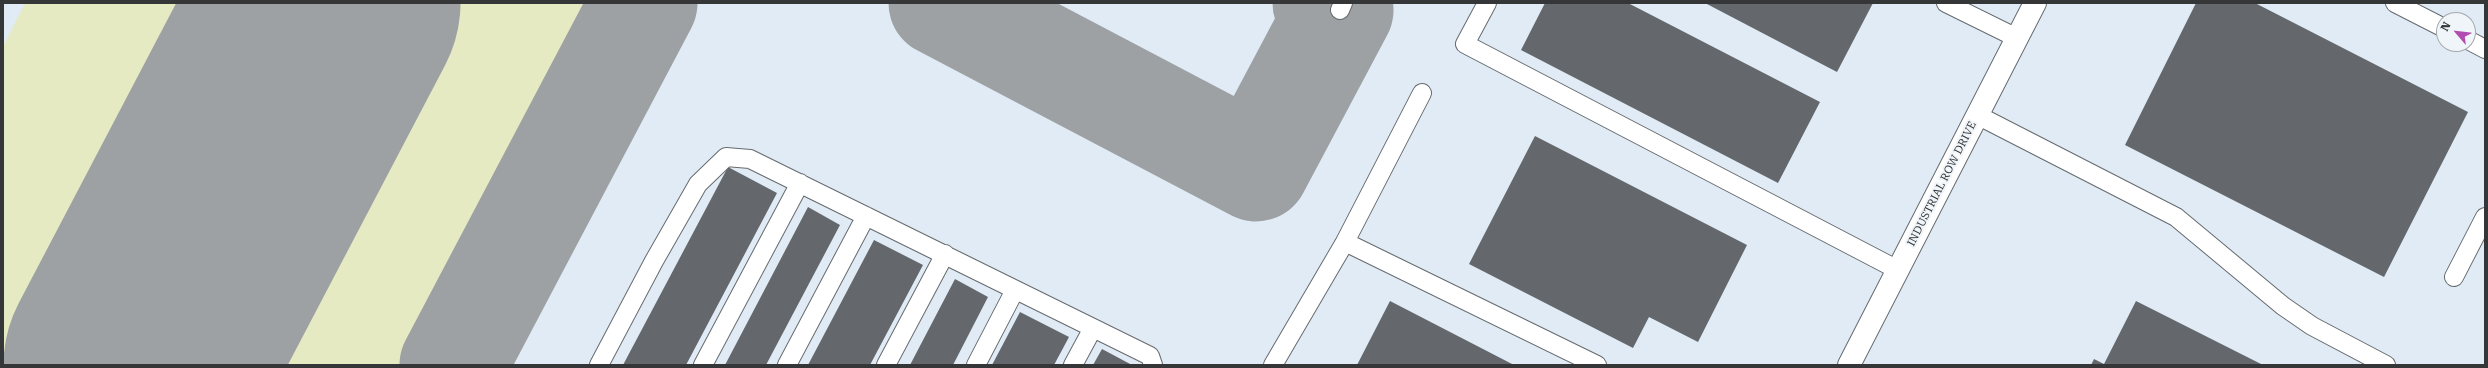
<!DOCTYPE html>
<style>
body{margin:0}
#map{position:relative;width:2488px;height:368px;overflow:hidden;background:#f0f5f9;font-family:"Roboto Serif",serif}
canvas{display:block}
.frame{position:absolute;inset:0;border:4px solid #343637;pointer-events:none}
.north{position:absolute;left:2436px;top:12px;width:40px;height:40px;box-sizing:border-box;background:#f0f5f9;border:1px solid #a5a9ab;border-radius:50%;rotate:298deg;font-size:11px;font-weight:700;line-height:16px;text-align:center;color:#343637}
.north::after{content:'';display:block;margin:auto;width:14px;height:18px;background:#b24cb1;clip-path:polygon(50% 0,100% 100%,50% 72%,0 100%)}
</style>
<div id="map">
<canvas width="2488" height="368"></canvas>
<div class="frame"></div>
<div class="north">N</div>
</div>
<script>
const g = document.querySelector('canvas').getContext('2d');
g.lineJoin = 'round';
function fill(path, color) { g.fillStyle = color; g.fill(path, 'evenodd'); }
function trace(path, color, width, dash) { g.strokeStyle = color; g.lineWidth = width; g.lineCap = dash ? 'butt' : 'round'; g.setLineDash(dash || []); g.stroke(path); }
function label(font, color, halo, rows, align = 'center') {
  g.font = font + ' "Roboto Serif",serif'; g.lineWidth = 4; g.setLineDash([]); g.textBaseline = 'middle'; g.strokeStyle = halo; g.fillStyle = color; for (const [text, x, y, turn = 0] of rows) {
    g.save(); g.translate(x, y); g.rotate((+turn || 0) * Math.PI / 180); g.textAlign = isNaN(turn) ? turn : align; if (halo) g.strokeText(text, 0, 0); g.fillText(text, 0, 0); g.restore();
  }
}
const built = new Path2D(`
 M3,3h2482v362h-2482zM2444,20h24v24h-24z`);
const green = new Path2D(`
 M25,3h234l-190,362h-66v-318z
 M388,3h219l-23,65 -145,278 -13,19h-179l-29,-21 -3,-10z`);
const taxiway = new Path2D(`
 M942,3l314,165 84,-158 -14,-7
 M147,346l36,19
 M453,365l191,-362`);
const runway = new Path2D(`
 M137,365l190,-362`);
const building = new Path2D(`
 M1545,3h83l192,99 -42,81 -257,-133z
 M1705,3h168l-36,69z
 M2196,3h59l213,109 -84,165 -259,-132z
 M1535,136l212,109 -49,97 -49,-25 -16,31 -164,-84z
 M728,167l49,26 -91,172h-63z
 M808,207l32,18 -74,140h-41z
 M874,240l49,25 -53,100h-62z
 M955,279l33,18 -35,68h-43z
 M1390,301l124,64h-157z
 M2136,301l127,64h-172l3,-6 10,5z
 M1020,312l49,25 -15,28h-62z
 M1102,349l30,16h-39z`);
const lane = new Path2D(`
 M1487,3l-22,41 433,226
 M1946,3l71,35
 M2395,3l49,25
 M1340,10l3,-7
 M2468,40l17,9
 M1422,93l-77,149 252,123
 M1977,115l199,102 107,89 29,20 74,39
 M2454,277l31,-60
 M599,365l55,-104 44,-77 28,-27 24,2 400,197 3,9
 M703,365l97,-182
 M787,365l79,-149
 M886,365l59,-111
 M976,365l39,-75
 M1073,365l20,-37
 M1273,365l72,-123`);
const street = new Path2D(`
 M1849,365l186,-362`);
const streetNames = [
 ["INDUSTRIAL ROW DRIVE",1942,184,-63]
];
fill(built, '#e0ebf5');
fill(green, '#e5eac2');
trace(taxiway, '#9da1a4', 107);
trace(runway, '#9da1a4', 267);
fill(building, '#64686c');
trace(lane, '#666b6e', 20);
trace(street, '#666b6e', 24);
trace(lane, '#fff', 18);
trace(street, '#fff', 22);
label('11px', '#343637', '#f0f5f9', streetNames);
</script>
